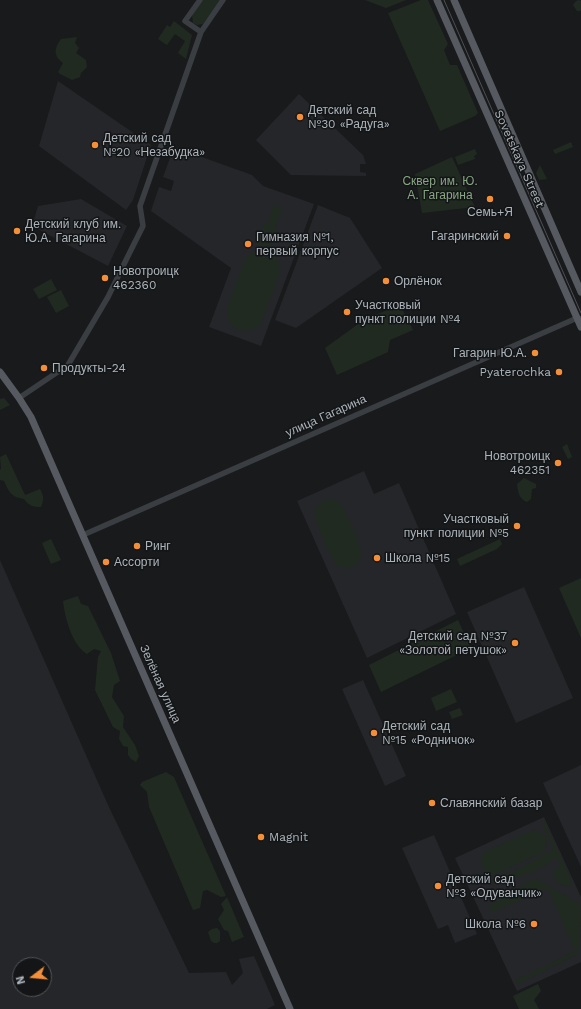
<!DOCTYPE html>
<meta charset="utf-8">
<style>
body{margin:0}
#map{position:relative;width:581px;height:1009px;overflow:hidden;background:#191a1c;font-family:"Work Sans",sans-serif}
canvas{display:block}
.north{position:absolute;left:12px;top:957px;width:40px;height:40px;box-sizing:border-box;background:#141517;border:1px solid #515559;border-radius:50%;rotate:254deg;font-size:11px;font-weight:700;line-height:16px;text-align:center;color:#acb4bb}
.north::after{content:'';display:block;margin:auto;width:14px;height:18px;background:#f48f39;clip-path:polygon(50% 0,100% 100%,50% 72%,0 100%)}
</style>
<div id="map">
<canvas width="581" height="1009"></canvas>
<div class="north">N</div>
</div>
<script>
const g = document.querySelector('canvas').getContext('2d');
g.lineJoin = 'round';
function fill(path, color) { g.fillStyle = color; g.fill(path, 'evenodd'); }
function trace(path, color, width, dash) { g.strokeStyle = color; g.lineWidth = width; g.lineCap = dash ? 'butt' : 'round'; g.setLineDash(dash || []); g.stroke(path); }
function label(font, color, halo, rows, align = 'center') {
  g.font = font + ' "Work Sans",sans-serif'; g.lineWidth = 3; g.setLineDash([]); g.textBaseline = 'middle'; g.strokeStyle = halo; g.fillStyle = color; for (const [text, x, y, turn = 0] of rows) {
    g.save(); g.translate(x, y); g.rotate((+turn || 0) * Math.PI / 180); g.textAlign = isNaN(turn) ? turn : align; if (halo) g.strokeText(text, 0, 0); g.fillText(text, 0, 0); g.restore();
  }
}
const built = new Path2D(`
 M58,81l93,64 -18,55 -7,10 -87,-64z
 M299,94l64,61 3,9h-6v8l6,1v3l-75,-1 -35,-35z
 M174,147l78,28 11,11 51,18 -53,142 -52,-19 22,-59 -80,-57 8,-24 12,4 3,-10 -11,-4z
 M81,199l46,27 -19,40 -76,-40 6,-20z
 M318,205l32,13 32,50 -86,60 -21,-8z
 M364,471l10,23 25,-11 57,131 -89,44 -70,-157z
 M0,560l108,245 81,168 37,-1 6,13 11,-12 -4,-14 15,-3 21,49 -8,4h-267zM20,965h24v24h-24z
 M524,587l49,111 -57,25 -49,-111z
 M363,680l43,96 -21,10 -43,-97z
 M581,765v102l-38,-84z
 M544,817l37,80v65l-64,29 -62,-133z
 M434,835l43,99 -22,9 -7,-18 -10,4 -36,-81z`);
const green = new Path2D(`
 M203,0h17l-17,24 -6,1 -4,-2 -1,-8z
 M365,0h41l-20,8z
 M421,0h7l20,44 -4,6 6,15h7l21,48 -3,3 -35,15 -52,-118z
 M579,0l2,1v9l-1,1h-3l-4,-6 3,-4z
 M174,21l18,14 -6,24 -8,-6 7,-12 -10,-7 -8,11 -9,-6 9,-14 3,2z
 M77,37l-2,6 4,5 -3,5 10,7 1,7 -6,6 -1,4 -8,3 -12,-6 -2,-2 5,-9c-10,-8 -9,-14 -2,-24z
 M571,142l2,5 -18,7 -2,-4z
 M475,149l2,5 -3,2 1,3 -17,6 -3,-8z
 M452,157l23,50 -53,6 -7,-39z
 M540,165l7,14 -8,1 -3,-7z
 M274,205l8,3 -6,17 -8,-3z
 M265,222l12,4 -8,22 -12,-4z
 M264,250c11,3 17,12 15,24l-18,49c-13,16 -37,5 -34,-15l18,-49 8,-7z
 M51,279l6,11 -18,9 -6,-10z
 M61,290l8,16 -13,7 -9,-16z
 M400,305l13,25 -23,10 -2,12 -51,23 -12,-27 40,-29z
 M4,398l6,7 -10,5v-11z
 M567,444l5,13 -4,2 -6,-12z
 M6,454l19,41 15,-6c4,7 4,11 1,18 -8,0 -12,-1 -17,-8 -13,-2 -15,-7 -20,-18l-4,-1v-10l1,-2 -1,-11z
 M524,478l12,6v4l-4,1 -1,10 -4,3c-8,-3 -9,-10 -10,-18z
 M331,499l6,2 5,5c5,10 18,36 19,46 2,12 -13,21 -23,14 -7,-6 -19,-38 -23,-48 -1,-11 5,-18 16,-19z
 M51,539l10,21 -10,4 -9,-21z
 M500,539l2,5 -5,5 -37,17 -3,-7z
 M581,578v60l-22,-50z
 M78,596l3,8 7,2 23,47 9,28 -6,4 -2,12 12,19 -1,11 12,18 4,11 -3,6 -5,-3 -3,-4v-8l-5,-1 -4,-7 1,-8 -7,-4 -18,-37 3,-33 3,-6 -7,-2 -7,5c-15,-9 -22,-36 -24,-53z
 M458,620l13,28 -90,44 -12,-27z
 M451,689l6,13 -21,9 -5,-13z
 M460,708l3,7 -11,4 -3,-7z
 M166,772l8,5 52,119 -5,1 -14,-7 -4,1 -3,17 -7,2 -44,-103 -2,-15 -7,-7 2,-3z
 M544,820l28,61 -2,7 -11,-4 -6,-11 8,-9 -5,-6c-21,16 -47,23 -72,26l-8,-7 1,-4c4,2 8,5 12,5 13,2 52,-22 64,-29l-11,-26z
 M533,830c13,1 18,13 10,22l-46,22c-9,2 -16,-4 -16,-14l1,-5 4,-4z
 M535,878l45,26c1,15 1,36 -2,50l-61,30 -2,-4 60,-29 -27,-63 -55,24 -4,-5 13,-11z
 M227,897l17,40 -12,5 -4,-11 -4,-1 -6,-11 6,-9 -3,-6z
 M217,928l3,3v10l-3,2h-3l-3,-2 -3,-9 4,-3z
 M538,984l3,7 -7,9 5,9h-20l-6,-13z`);
const minor = new Path2D(`
 M200,0l-15,21 16,11
 M19,398l49,-33 40,-68 20,-41 15,-30 -3,-20 61,-174 22,-32
 M83,535l494,-217 4,1`);
const major = new Path2D(`
 M437,0l144,327
 M454,0l127,292
 M0,372l19,26 12,19 259,592`);
const tram = new Path2D(`
 M444,0l137,313`);
const markers = [
 [300,117,4,"#f48f39"],
 [95,145,4,"#f48f39"],
 [490,199,4,"#f48f39"],
 [17,231,4,"#f48f39"],
 [507,236,4,"#f48f39"],
 [248,244,4,"#f48f39"],
 [105,278,4,"#f48f39"],
 [386,281,4,"#f48f39"],
 [347,312,4,"#f48f39"],
 [535,353,4,"#f48f39"],
 [44,368,4,"#f48f39"],
 [559,372,4,"#f48f39"],
 [558,463,4,"#f48f39"],
 [517,526,4,"#f48f39"],
 [137,546,4,"#f48f39"],
 [377,558,4,"#f48f39"],
 [106,562,4,"#f48f39"],
 [515,643,4,"#f48f39"],
 [374,733,4,"#f48f39"],
 [432,803,4,"#f48f39"],
 [261,837,4,"#f48f39"],
 [438,886,4,"#f48f39"],
 [534,924,4,"#f48f39"]
];
const poiNames = [
 ["Детский сад",308,110],
 ["№30 «Радуга»",308,124],
 ["Детский сад",103,138],
 ["№20 «Незабудка»",103,152],
 ["Семь+Я",490,212,"center"],
 ["Детский клуб им.",25,224],
 ["Ю.А. Гагарина",25,238],
 ["Гагаринский",499,236,"right"],
 ["Гимназия №1,",256,237],
 ["первый корпус",256,251],
 ["Новотроицк",113,271],
 ["462360",113,285],
 ["Орлёнок",394,281],
 ["Участковый",355,305],
 ["пункт полиции №4",355,319],
 ["Гагарин Ю.А.",527,353,"right"],
 ["Продукты-24",52,368],
 ["Pyaterochka",551,372,"right"],
 ["Новотроицк",550,456,"right"],
 ["462351",550,470,"right"],
 ["Участковый",509,519,"right"],
 ["пункт полиции №5",509,533,"right"],
 ["Ринг",145,546],
 ["Школа №15",385,558],
 ["Ассорти",114,562],
 ["Детский сад №37",507,636,"right"],
 ["«Золотой петушок»",507,650,"right"],
 ["Детский сад",382,726],
 ["№15 «Родничок»",382,740],
 ["Славянский базар",440,803],
 ["Magnit",269,837],
 ["Детский сад",446,879],
 ["№3 «Одуванчик»",446,893],
 ["Школа №6",526,924,"right"]
];
const streetNames = [
 ["Sovetskaya Street",519,159,66],
 ["улица Гагарина",326,416,-24],
 ["Зелёная улица",160,684,66]
];
const parkNames = [
 ["Сквер им. Ю.",440,181],
 ["А. Гагарина",440,195]
];
fill(built, '#252629');
fill(green, '#212a21');
trace(minor, '#3a3d41', 5.5);
trace(major, '#565a60', 7);
trace(tram, '#4d5156', 1);
for (const [x, y, r, color] of markers) { const dot = new Path2D(); dot.arc(x, y, r, 0, 2 * Math.PI); g.fillStyle = color; g.fill(dot); trace(dot, '#141517', 1.5); }
label('12px', '#acb4bb', '#141517', poiNames, 'left');
label('12px', '#acb4bb', '#141517', streetNames);
label('12px', '#88a683', '#141517', parkNames);
</script>
